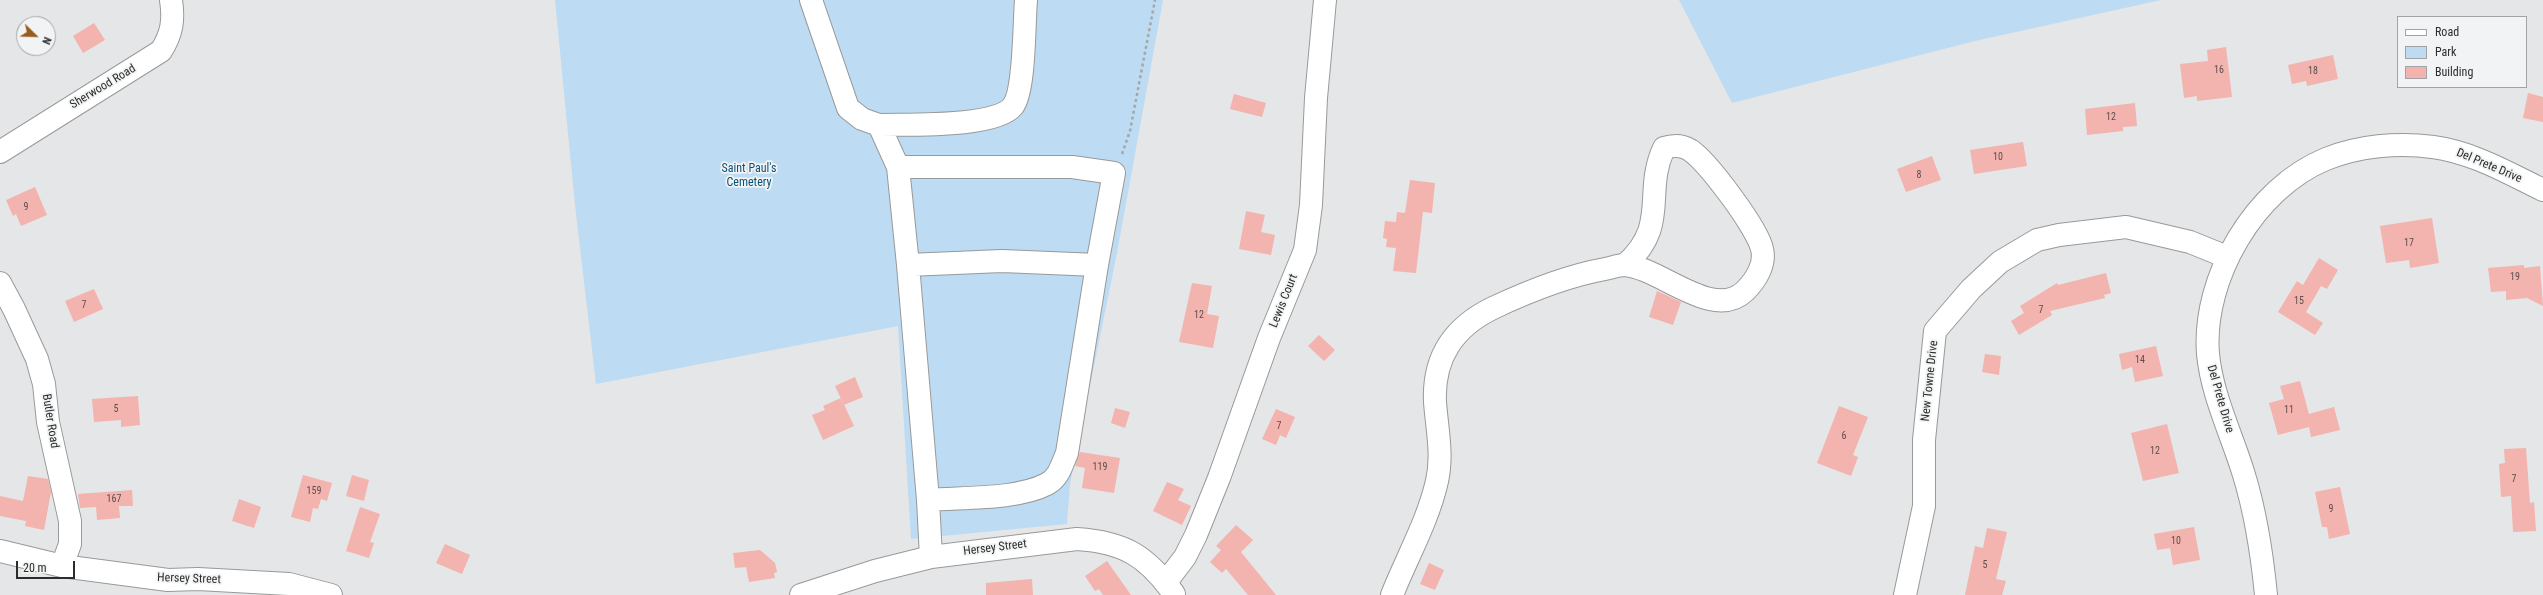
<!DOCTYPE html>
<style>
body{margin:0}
#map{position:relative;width:2543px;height:595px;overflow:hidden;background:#e5e6e7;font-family:"Roboto Condensed",sans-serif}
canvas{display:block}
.legend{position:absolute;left:2397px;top:16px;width:130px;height:72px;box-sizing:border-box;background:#f2f3f4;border:1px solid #a2a3a4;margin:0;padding:5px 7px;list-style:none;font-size:12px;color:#2b2c2c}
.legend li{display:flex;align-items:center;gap:8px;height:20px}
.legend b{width:20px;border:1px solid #a2a3a4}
.north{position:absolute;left:16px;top:16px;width:40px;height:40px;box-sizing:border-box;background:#f2f3f4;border:1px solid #a2a3a4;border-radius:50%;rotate:113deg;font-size:11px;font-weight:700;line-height:16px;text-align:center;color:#2b2c2c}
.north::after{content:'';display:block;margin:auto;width:14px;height:18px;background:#975b1c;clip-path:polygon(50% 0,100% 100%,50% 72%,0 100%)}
.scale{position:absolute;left:16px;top:561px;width:59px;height:18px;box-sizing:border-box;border:2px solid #2b2c2c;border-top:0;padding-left:5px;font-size:12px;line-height:14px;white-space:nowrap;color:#2b2c2c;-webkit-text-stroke:3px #f2f3f4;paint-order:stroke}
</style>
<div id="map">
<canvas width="2543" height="595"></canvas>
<ul class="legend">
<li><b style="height:5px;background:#fff"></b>Road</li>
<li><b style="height:11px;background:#bddbf2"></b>Park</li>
<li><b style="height:11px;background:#f3b3ae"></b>Building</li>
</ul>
<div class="north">N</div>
<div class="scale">20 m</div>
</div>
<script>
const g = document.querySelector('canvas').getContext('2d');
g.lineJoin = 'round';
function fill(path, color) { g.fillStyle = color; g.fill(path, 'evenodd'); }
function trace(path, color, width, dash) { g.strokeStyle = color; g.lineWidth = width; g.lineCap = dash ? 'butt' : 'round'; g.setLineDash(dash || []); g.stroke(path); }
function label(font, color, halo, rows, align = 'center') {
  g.font = font + ' "Roboto Condensed",sans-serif'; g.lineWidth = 3.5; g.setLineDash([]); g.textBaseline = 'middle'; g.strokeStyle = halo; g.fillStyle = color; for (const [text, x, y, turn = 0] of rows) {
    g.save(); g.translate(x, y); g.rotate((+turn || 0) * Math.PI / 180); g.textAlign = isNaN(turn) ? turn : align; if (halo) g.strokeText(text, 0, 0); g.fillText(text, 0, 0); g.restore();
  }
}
const green = new Path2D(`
 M555,0h608l-46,253 -47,231 -3,40 -156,15 -13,-213 -302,58 -21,-179z
 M1679,0h482l-186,41 -243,62z`);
const building = new Path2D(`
 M94,23l11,17 -22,13 -10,-17z
 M2226,47l6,50 -35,4v-5l-13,2 -4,-34 28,-3 -1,-11z
 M2333,55l5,24 -31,7 -1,-5 -14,3 -4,-19z
 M2528,93l15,4v25l-20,-4z
 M1234,94l32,9 -4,14 -32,-8z
 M2135,103l2,23 -14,1v4l-36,4 -2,-26z
 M2023,142l4,24 -53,8 -4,-24z
 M1932,156l9,24 -35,12 -9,-23z
 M1410,180l25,3 -3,30 -9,-1 -7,61 -23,-2 3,-23 -10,-1 1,-8 -4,-1 2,-17 11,1 1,-10 8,1z
 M35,187l12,28 -26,11 -5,-12 -3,2 -7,-16z
 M1246,211l19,4 -4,17 14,3 -4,20 -32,-6z
 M2432,218l7,45 -29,5 -1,-8 -23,3 -6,-37z
 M2319,258l19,12 -11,19 -6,-3 -15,26 17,11 -8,12 -37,-23 19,-31 6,4z
 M2524,265v3l16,-2 3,40 -16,-8 -21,2v-9l-15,1 -3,-24z
 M2106,273l5,20 -7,2 1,3 -55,13 2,4 -33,20 -8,-14 13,-8 -4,-7 37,-23 1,2z
 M1192,283l20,3 -5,28 12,2 -6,32 -34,-6z
 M94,289l9,20 -29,13 -9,-21z
 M1657,291l24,11 -8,23 -24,-8z
 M1319,335l16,15 -11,11 -16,-15z
 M2156,346l7,30 -28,6 -3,-15 -10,3 -3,-16z
 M1985,354l16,2 -2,19 -17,-3z
 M855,377l8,20 -19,8 -9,-19z
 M2300,381l9,33 25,-7 6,23 -29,7 -2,-10 -31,8 -9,-32 15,-4 -4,-13z
 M138,396l2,29 -19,2v-7l-27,2 -2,-23z
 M841,398l13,28 -31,14 -11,-25 13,-5 -2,-4z
 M1839,406l29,11 -15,38 5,2 -7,19 -34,-13z
 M1115,408l15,4 -5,16 -14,-5z
 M1276,409l19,8 -9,21 -6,-3 -4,10 -14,-6z
 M2167,424l12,49 -36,8 -12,-48z
 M2526,448l4,55 4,-1 2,29 -23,1 -2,-36 -10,1 -2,-33 6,-1 -1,-14z
 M1080,452l40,6 -6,35 -32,-5 3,-20 -10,-2z
 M303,475l29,8 -5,18 -6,-2 -3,10 -5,-1 -3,14 -19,-5z
 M352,475l17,5 -5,21 -18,-5z
 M28,476l20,3 3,13 -7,38 -19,-4 1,-5 -26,-5v-20l23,5z
 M1167,482l17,7 -6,11 13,6 -9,19 -29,-14z
 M2340,487l10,47 -21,5 -2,-12h-5l-7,-35z
 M132,490l1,16h-14l1,12 -23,2 -1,-13 -16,1 -2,-14z
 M239,499l22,8 -7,21 -22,-7z
 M360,507l20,7 -10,28 4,1 -5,15 -23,-7z
 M1236,525l17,15 -12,12 35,43h-28l-22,-26 -4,4 -12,-11 11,-12 -5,-4z
 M2194,527l6,33 -27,5 -3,-17 -13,2 -3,-16z
 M1987,528l20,4 -11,47 10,2 -4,14h-37l10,-49 8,2z
 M445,544l25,11 -8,19 -26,-11z
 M760,550l15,13 2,9 -3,1 1,5 -26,4 -3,-15 -11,1 -2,-15z
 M1107,561l24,34h-28l-4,-6 -4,2 -10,-15z
 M1429,563l15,7 -9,20 -15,-6z
 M1032,579l1,16h-47v-12z`);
const path = new Path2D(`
 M1122,154l8,-23 25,-131`);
const minor = new Path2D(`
 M811,0l37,108 14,11 17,6 19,42 10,98 94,-4 95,4 17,-92 -42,-6h-174
 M879,125c28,-1 117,3 134,-19 12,-15 11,-84 13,-106
 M0,152l161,-101c11,-17 13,-31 10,-51
 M908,265l20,235c35,-3 88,0 119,-16 12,-6 15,-20 20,-31l30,-188
 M0,283l14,26 23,50 7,25 4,38 22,99v23l-8,22
 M928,500l3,57
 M0,551l62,15 106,14 30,-1 91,5 42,11
 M1166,582l19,-25 11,-22 23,-57 50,-140 36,-88 6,-45 5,-107 9,-98
 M801,595l74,-24 56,-14 146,-18c47,3 70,17 97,55
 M1392,595c15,-38 36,-74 45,-114 6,-26 0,-52 -2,-79 -2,-45 19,-75 58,-94 36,-17 73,-32 112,-39 6,-1 13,-4 19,-4 36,2 89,57 121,26 11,-11 21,-27 17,-42 -4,-20 -54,-87 -72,-99 -8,-5 -17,-5 -26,-2 -21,45 6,77 -39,117
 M1905,595l19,-89v-66l11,-109 36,-42 29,-27 37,-22 22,-5 67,-8 64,15 37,15
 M2266,595c-4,-41 -10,-81 -22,-120 -12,-40 -32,-79 -36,-121 -6,-76 47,-166 118,-195 32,-13 72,-17 107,-12 39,5 75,26 110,43`);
const numberNames = [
 ["16",2219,70],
 ["18",2313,71],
 ["12",2111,117],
 ["10",1998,157],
 ["8",1919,175],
 ["9",26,207],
 ["17",2409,243],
 ["19",2515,277],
 ["15",2299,301],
 ["7",84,305],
 ["7",2041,310],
 ["12",1199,315],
 ["14",2140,360],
 ["5",116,409],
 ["11",2289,410],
 ["7",1279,426],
 ["6",1844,436],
 ["12",2155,451],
 ["119",1100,467],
 ["7",2514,479],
 ["159",314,491],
 ["167",114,499],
 ["9",2331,509],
 ["10",2176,541],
 ["5",1985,565]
];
const streetNames = [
 ["Sherwood Road",103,87,-31],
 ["Del Prete Drive",2489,166,23],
 ["Lewis Court",1284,301,-68],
 ["New Towne Drive",1930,381,-84],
 ["Del Prete Drive",2220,399,74],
 ["Butler Road",50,421,81],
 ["Hersey Street",995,548,-7],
 ["Hersey Street",189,579,2]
];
const parkNames = [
 ["Saint Paul's",749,169],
 ["Cemetery",749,183]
];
fill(green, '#bddbf2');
fill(building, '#f3b3ae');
trace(minor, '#989999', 24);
trace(path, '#a6a7a7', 2.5, [3, 3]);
trace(minor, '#fff', 22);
label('10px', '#5d4e4c', null, numberNames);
label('12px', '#2b2c2c', '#f2f3f4', streetNames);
label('12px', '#085179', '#f2f3f4', parkNames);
</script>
